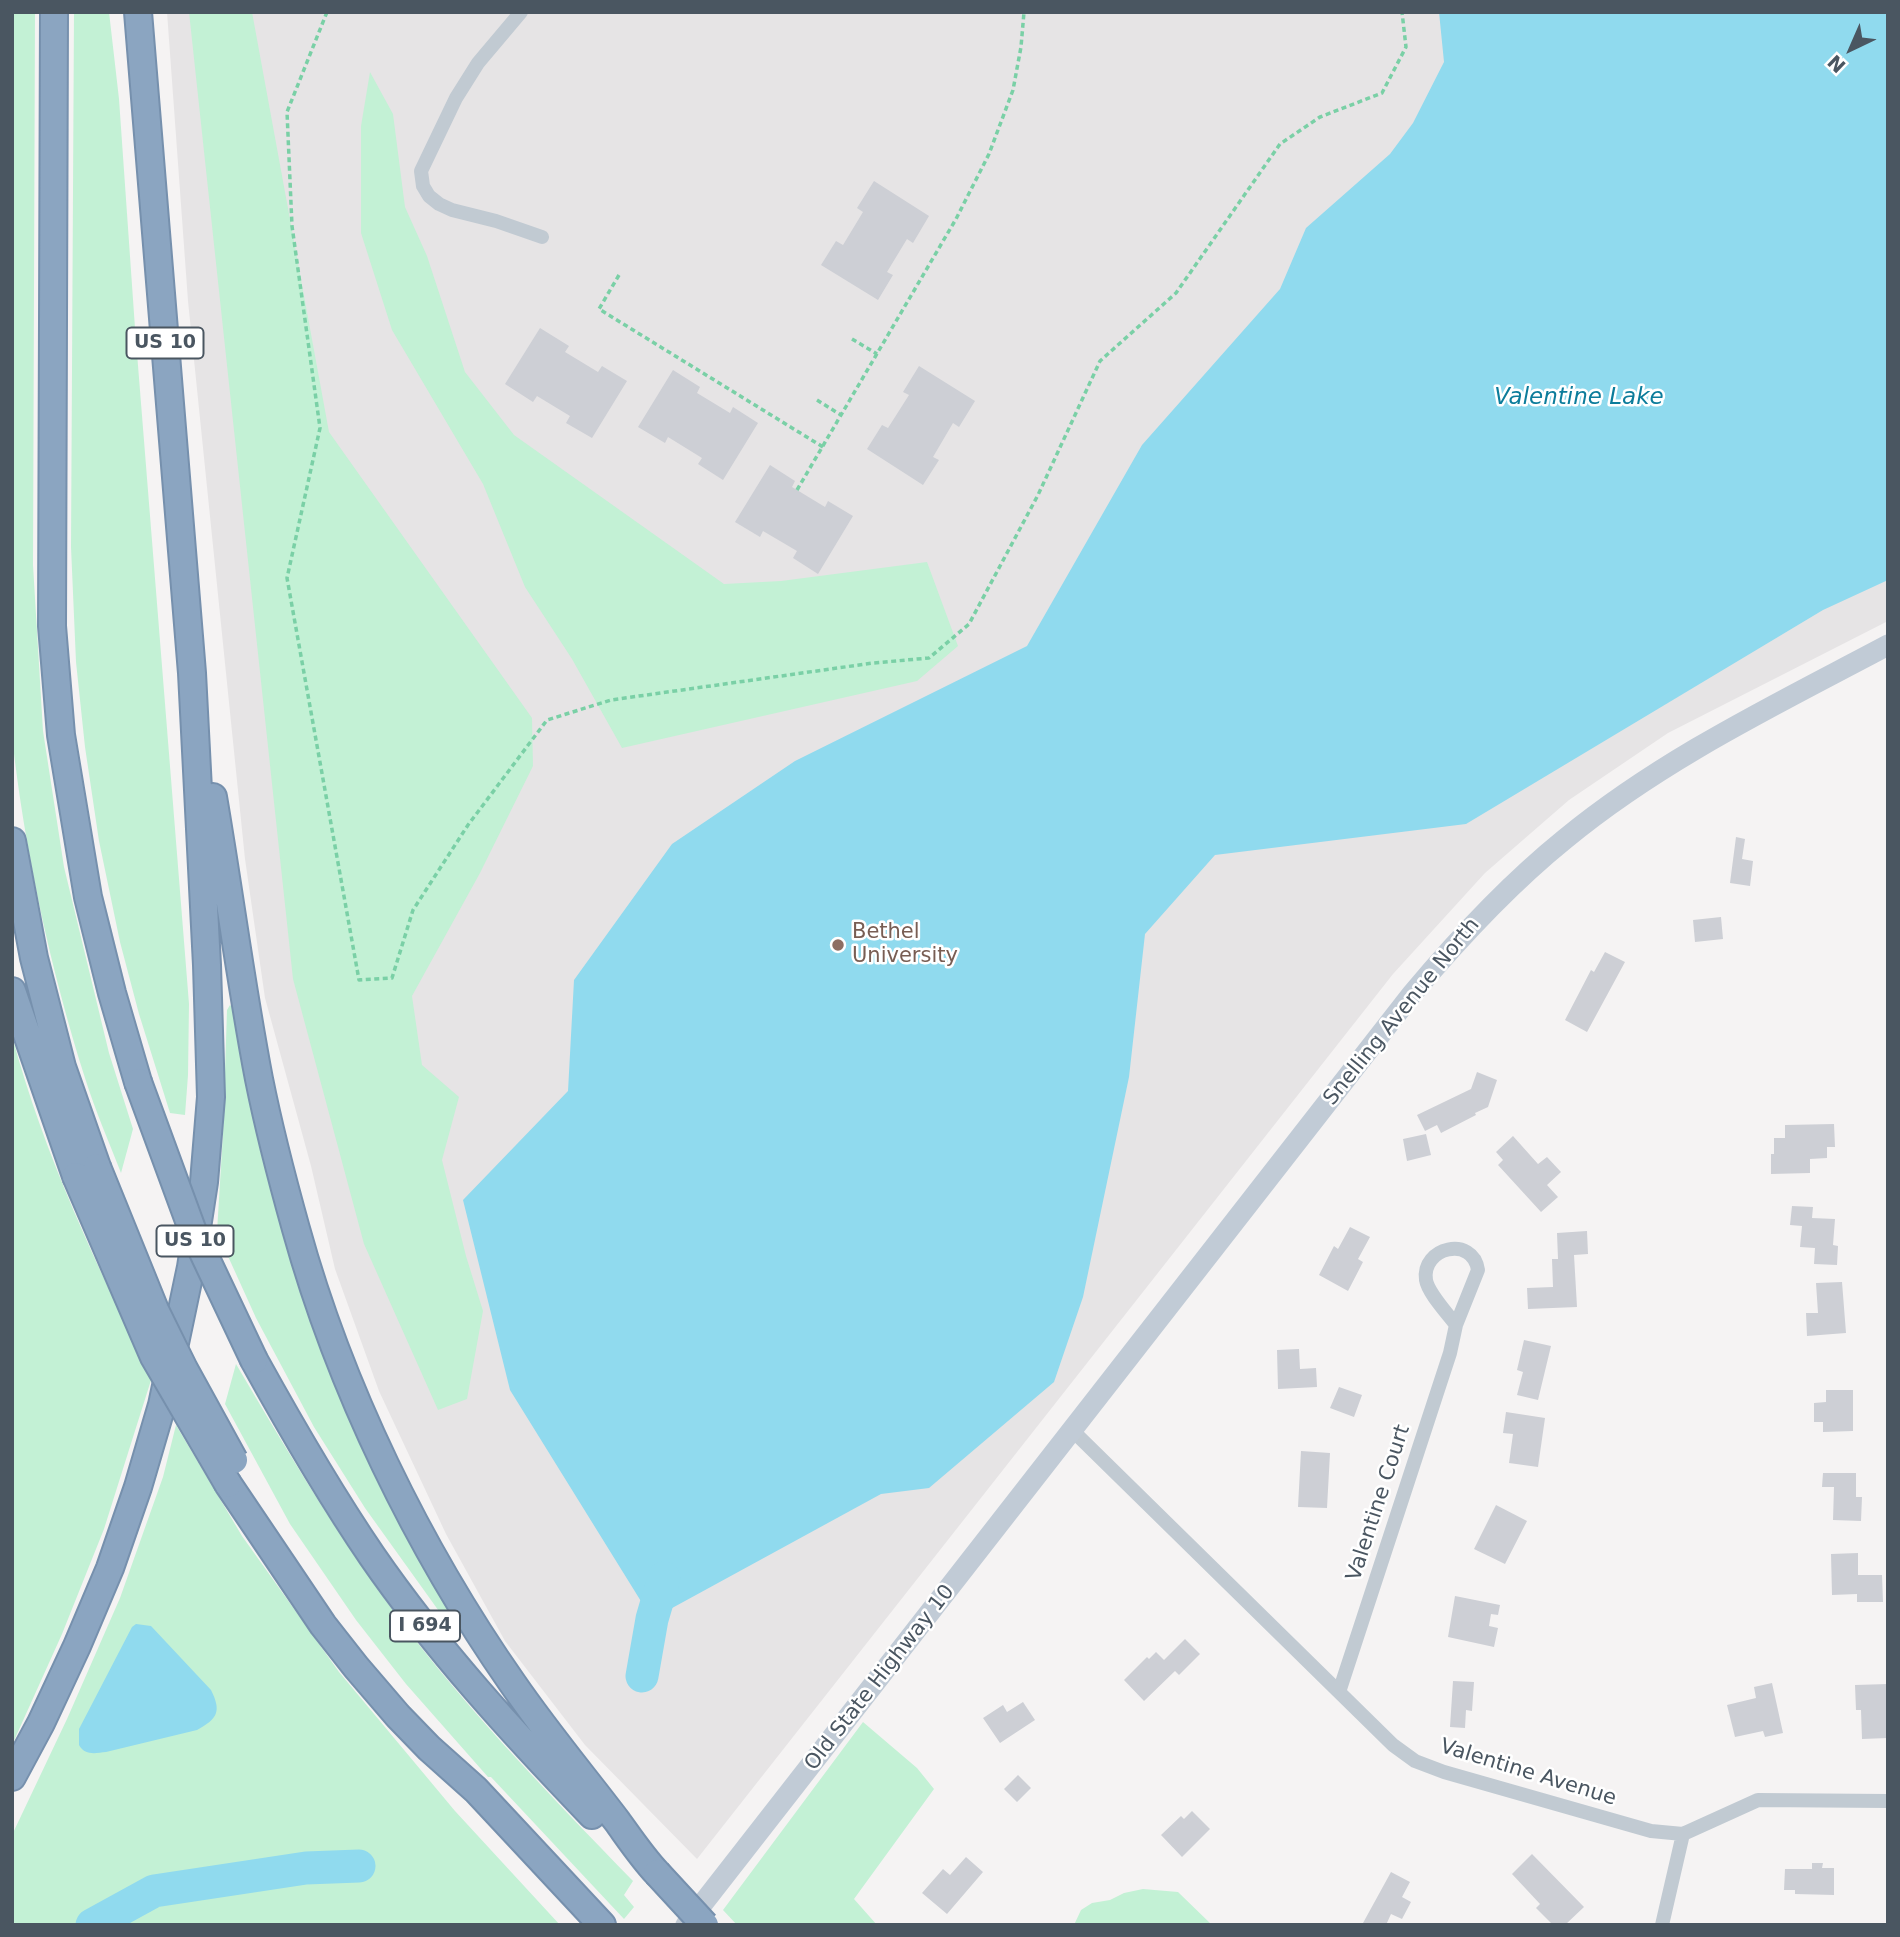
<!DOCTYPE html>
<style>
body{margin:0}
#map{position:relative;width:1900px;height:1937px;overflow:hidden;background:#f5f3f3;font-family:"DejaVu Sans",sans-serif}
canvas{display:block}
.frame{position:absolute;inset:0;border:14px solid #4a5661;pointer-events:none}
.north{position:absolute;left:1816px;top:14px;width:70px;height:70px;-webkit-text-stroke:5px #fff;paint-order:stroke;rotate:224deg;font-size:19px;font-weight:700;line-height:28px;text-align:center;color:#4a5661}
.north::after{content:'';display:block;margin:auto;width:24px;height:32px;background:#4a5661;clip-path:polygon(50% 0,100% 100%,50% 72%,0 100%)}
</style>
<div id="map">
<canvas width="1900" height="1937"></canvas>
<div class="frame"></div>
<div class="north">N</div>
</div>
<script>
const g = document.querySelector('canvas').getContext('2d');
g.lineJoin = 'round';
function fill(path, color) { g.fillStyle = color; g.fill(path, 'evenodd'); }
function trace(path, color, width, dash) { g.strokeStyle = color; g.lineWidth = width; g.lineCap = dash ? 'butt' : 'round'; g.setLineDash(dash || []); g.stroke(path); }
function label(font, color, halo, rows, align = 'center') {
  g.font = font + ' "DejaVu Sans",sans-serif'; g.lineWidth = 5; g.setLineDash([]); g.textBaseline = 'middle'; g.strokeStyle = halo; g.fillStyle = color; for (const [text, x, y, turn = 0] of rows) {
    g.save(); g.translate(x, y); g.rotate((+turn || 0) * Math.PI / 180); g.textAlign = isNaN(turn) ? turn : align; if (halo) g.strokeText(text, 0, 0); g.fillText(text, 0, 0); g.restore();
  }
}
const education = new Path2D(`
 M167,12h1721v609l-220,112 -99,67 -84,73 -92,101 -696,885 -112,-114 -80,-104 -59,-107 -67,-143 -44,-122 -24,-103 -46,-168 -20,-139 -57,-558z`);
const green = new Path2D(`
 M12,12h23l-2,553 10,166 21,136 45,186 24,76 -12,44c-12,-31 -26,-63 -36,-95 -35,-111 -60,-226 -73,-341z
 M74,12h35l10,87 16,229 54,676 -1,71 -3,40 -15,-2 -31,-99 -19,-72 -21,-101 -14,-94 -9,-85 -5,-115z
 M189,12h63l77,420 203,286 1,48 -53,107 -68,123 10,69 37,32 -17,63 24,96 17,55 -16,88 -29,11 -74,-166 -71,-265z
 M370,72l23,42 12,93 22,49 38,116 49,63 210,149 57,-3 146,-19 31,84 -41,35 -295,67 -50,-89 -47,-72 -42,-103 -91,-154 -31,-97v-107z
 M230,1005l3,3 38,180 105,287 38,73 39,68 -7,5 -81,-113 -51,-81 -58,-109 -39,-86 6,-99 4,-123z
 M12,1036c32,119 85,231 140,341l-48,152 -42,105 -50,111z
 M236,1364c46,78 92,156 145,230 74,104 164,196 252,287l-9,14 10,12 -10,12 -133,-142h-3l-82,-93 -50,-64 -66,-96 -65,-120z
 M176,1425l66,111 97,136 116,139 105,114h-548v-90l55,-116 53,-121 43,-121z
 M863,1722l54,46 17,21 -80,110 23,26h-140l-14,-15z
 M1143,1889l35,3 34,33h-138l7,-15 11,-7 18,-3 14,-7z`);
const water = new Path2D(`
 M1439,12h449v568l-65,30 -357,214 -251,31 -70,79 -16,143 -46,220 -29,85 -125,106 -48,6 -229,125 -142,-229 -47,-190 105,-109 6,-111 98,-136 123,-83 232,-115 115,-201 138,-156 26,-61 84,-74 23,-31 31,-61z
 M136,1624l15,2 60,64c11,22 6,29 -14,40l-91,22c-10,1 -21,4 -27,-7v-16l53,-102z`);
const river = new Path2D(`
 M642,1676l10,-57 12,-41
 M92,1925l62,-34 152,-23 53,-2`);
const building = new Path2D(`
 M874,181l55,35 -16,27 -6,-4 -20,33 6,3 -15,25 -57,-35 15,-24 7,4 20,-33 -6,-4z
 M540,328l29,18 -4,6 33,20 4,-6 25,15 -35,57 -26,-15 4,-7 -33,-20 -4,6 -28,-18z
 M919,366l56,35 -16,26 -6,-4 -20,34 6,3 -16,25 -56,-36 15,-24 6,3 21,-33 -6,-3z
 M673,370l27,17 -3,6 33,20 3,-6 25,16 -35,57 -25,-16 4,-6 -34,-21 -3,6 -27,-16z
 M770,465l25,16 -3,6 5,3 28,17 3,-6 25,15 -35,58 -25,-16 4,-7 -34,-20 -3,6 -25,-15z
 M1736,837l9,2 -3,20 11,2 -3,25 -20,-3z
 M1721,917l2,22 -28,3 -2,-22z
 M1605,952l20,10 -38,70 -22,-12 26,-50 3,2z
 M1477,1072l20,8 -9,27 -13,6 1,2 -35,18 -4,-8 -12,6 -8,-16 54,-26z
 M1834,1124l1,23h-8v11l-17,1v14l-39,1v-20h3v-16h11v-13z
 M1426,1134l5,21 -24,6 -4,-22z
 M1513,1136l25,28 9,-7 14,15 -14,13 11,12 -17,15 -43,-47 5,-5 -7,-8z
 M1792,1206l21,1 -1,11 23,1 -2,26 5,1 -1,19 -23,-1 1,-16 -15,-1 2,-21 -12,-1z
 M1350,1227l20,10 -12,22 5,3 -15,29 -29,-16 15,-29 4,3z
 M1587,1231l1,23 -14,1 3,52 -49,2 -1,-21 26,-1 -1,-28h6l-1,-26z
 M1842,1282l4,51 -39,3 -1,-23h12l-2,-30z
 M1524,1340l27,6 -13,54 -21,-5 6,-23 -6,-2z
 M1299,1349l1,20 16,-1 1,19 -39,2 -1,-39z
 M1339,1387l23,8 -8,22 -24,-9z
 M1826,1390h27v41l-30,1v-10h-9v-19l12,-1z
 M1506,1412l39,6 -7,49 -29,-4 4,-29 -10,-1z
 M1301,1451l29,2 -3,55 -29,-1z
 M1823,1473h33v24h6l-1,24 -28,-1 1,-33h-12z
 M1496,1505l31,16 -22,43 -31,-15z
 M1858,1553v22h24l1,27h-26v-8l-25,1 -1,-41z
 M1455,1596l45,9 -2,10 -7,-1 -2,12 9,2 -4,19 -46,-10z
 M1185,1639l15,15 -21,21 -4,-4 -31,30 -20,-21 23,-23 2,2 7,-7 8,8z
 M1453,1681l21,1 -2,29 -6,-1 -1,18 -15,-1z
 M1772,1683l11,50 -18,4 -2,-6 -28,6 -8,-32 29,-7 -2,-11z
 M1888,1684v24h-2v8h2v22l-26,1 -1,-29h-5l-1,-25z
 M1023,1702l12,18 -35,23 -17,-25 20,-13 4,7z
 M1018,1775l13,13 -14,14 -13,-13z
 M1192,1811l18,18 -28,28 -21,-22 20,-19 3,3z
 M1532,1854l52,53 -19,18h-12l-17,-17 4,-4 -28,-30z
 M966,1857l17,15 -36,42 -25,-21 21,-24 7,6z
 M1812,1863h11l-1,5h12v27l-39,-1v-4h-11l1,-21h27z
 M1391,1872l19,10 -8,15 9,5 -9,17 -11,-5 -5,11h-20l-3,-2z`);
const path = new Path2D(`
 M327,12l-40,100 5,114 28,202 -33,150 72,402 33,-2 21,-68 55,-85 79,-105 64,-20 262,-37 56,-5 40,-34 69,-129 62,-134 76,-68 104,-149 40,-27 62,-24 24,-46 -4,-35
 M619,275l-20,34 224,138
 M852,339l25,15
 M817,400l24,15
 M797,490l159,-271 33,-65 24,-64 8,-43 3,-35`);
const street = new Path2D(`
 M521,12l-43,51 -22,35 -35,73 2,15 6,10 10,8 13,6 44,11 46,16
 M1072,1430l321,315 22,16 29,11 207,59 32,3 75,-34 130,1
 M1339,1692l111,-339 6,-28 22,-55c-5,-35 -57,-23 -52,10 2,13 22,34 30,45
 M1662,1925l21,-91`);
const secondary = new Path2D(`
 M686,1925l726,-931c47,-56 96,-109 153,-155 97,-80 212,-135 323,-194`);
const highway = new Path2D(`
 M54,12l-2,614 9,109 27,162 24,96 26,89
 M213,797c16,93 28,188 46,282 10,50 23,100 37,150 44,159 122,319 217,455 33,48 69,91 104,137 13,18 25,36 40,52
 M12,841l22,117 28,109 35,100
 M12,991l64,185
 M254,1360c37,67 75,133 118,196 64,93 142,178 220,259
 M228,1484l95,141 33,42 42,49 31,32 47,42 126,135
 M12,1777l29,-54 36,-77 33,-78 28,-81 24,-82 29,-138 13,-85 7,-85 -4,-132 -15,-292 -54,-661`);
const highwayBridge = new Path2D(`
 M138,1082l54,147 62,131
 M97,1167l58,143 29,59 50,91
 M76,1176l78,181 74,127
 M657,1873l48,52`);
const markers = [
 [838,945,7,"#8d6e63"]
];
const shields = [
 [165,343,77],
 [195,1241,77],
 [425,1626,70]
];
const shieldNames = [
 ["US 10",165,343],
 ["US 10",195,1241],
 ["I 694",425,1626]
];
const educationNames = [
 ["Bethel",852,933],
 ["University",852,957]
];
const streetNames = [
 ["Snelling Avenue North",1402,1012,-51],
 ["Valentine Court",1379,1503,-72],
 ["Old State Highway 10",880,1678,-52],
 ["Valentine Avenue",1528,1773,17]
];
const waterNames = [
 ["Valentine Lake",1579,398]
];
fill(education, '#e6e4e5');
fill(green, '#c3f1d5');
fill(water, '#90daee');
trace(river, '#90daee', 33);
fill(building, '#cdcfd5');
trace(highway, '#7690ad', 30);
trace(path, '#7ad0a6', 3.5, [5, 3.5]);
trace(street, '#c1cad2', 14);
trace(secondary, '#c1cbd6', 21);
trace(highway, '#8ba5c1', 26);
trace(highwayBridge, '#7690ad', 30, []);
trace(highwayBridge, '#8ba5c1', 26);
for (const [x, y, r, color] of markers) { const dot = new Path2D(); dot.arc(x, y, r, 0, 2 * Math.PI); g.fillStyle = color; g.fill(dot); trace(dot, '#fff', 2.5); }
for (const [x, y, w] of shields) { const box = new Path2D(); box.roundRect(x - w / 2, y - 15.5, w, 31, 5); g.fillStyle = '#fff'; g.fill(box); trace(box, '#4a5661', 2); }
label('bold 19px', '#4a5661', null, shieldNames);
label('21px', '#785e54', '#fff', educationNames, 'left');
label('21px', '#4a5661', '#fff', streetNames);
label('italic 23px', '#0c7c9b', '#fff', waterNames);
</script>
